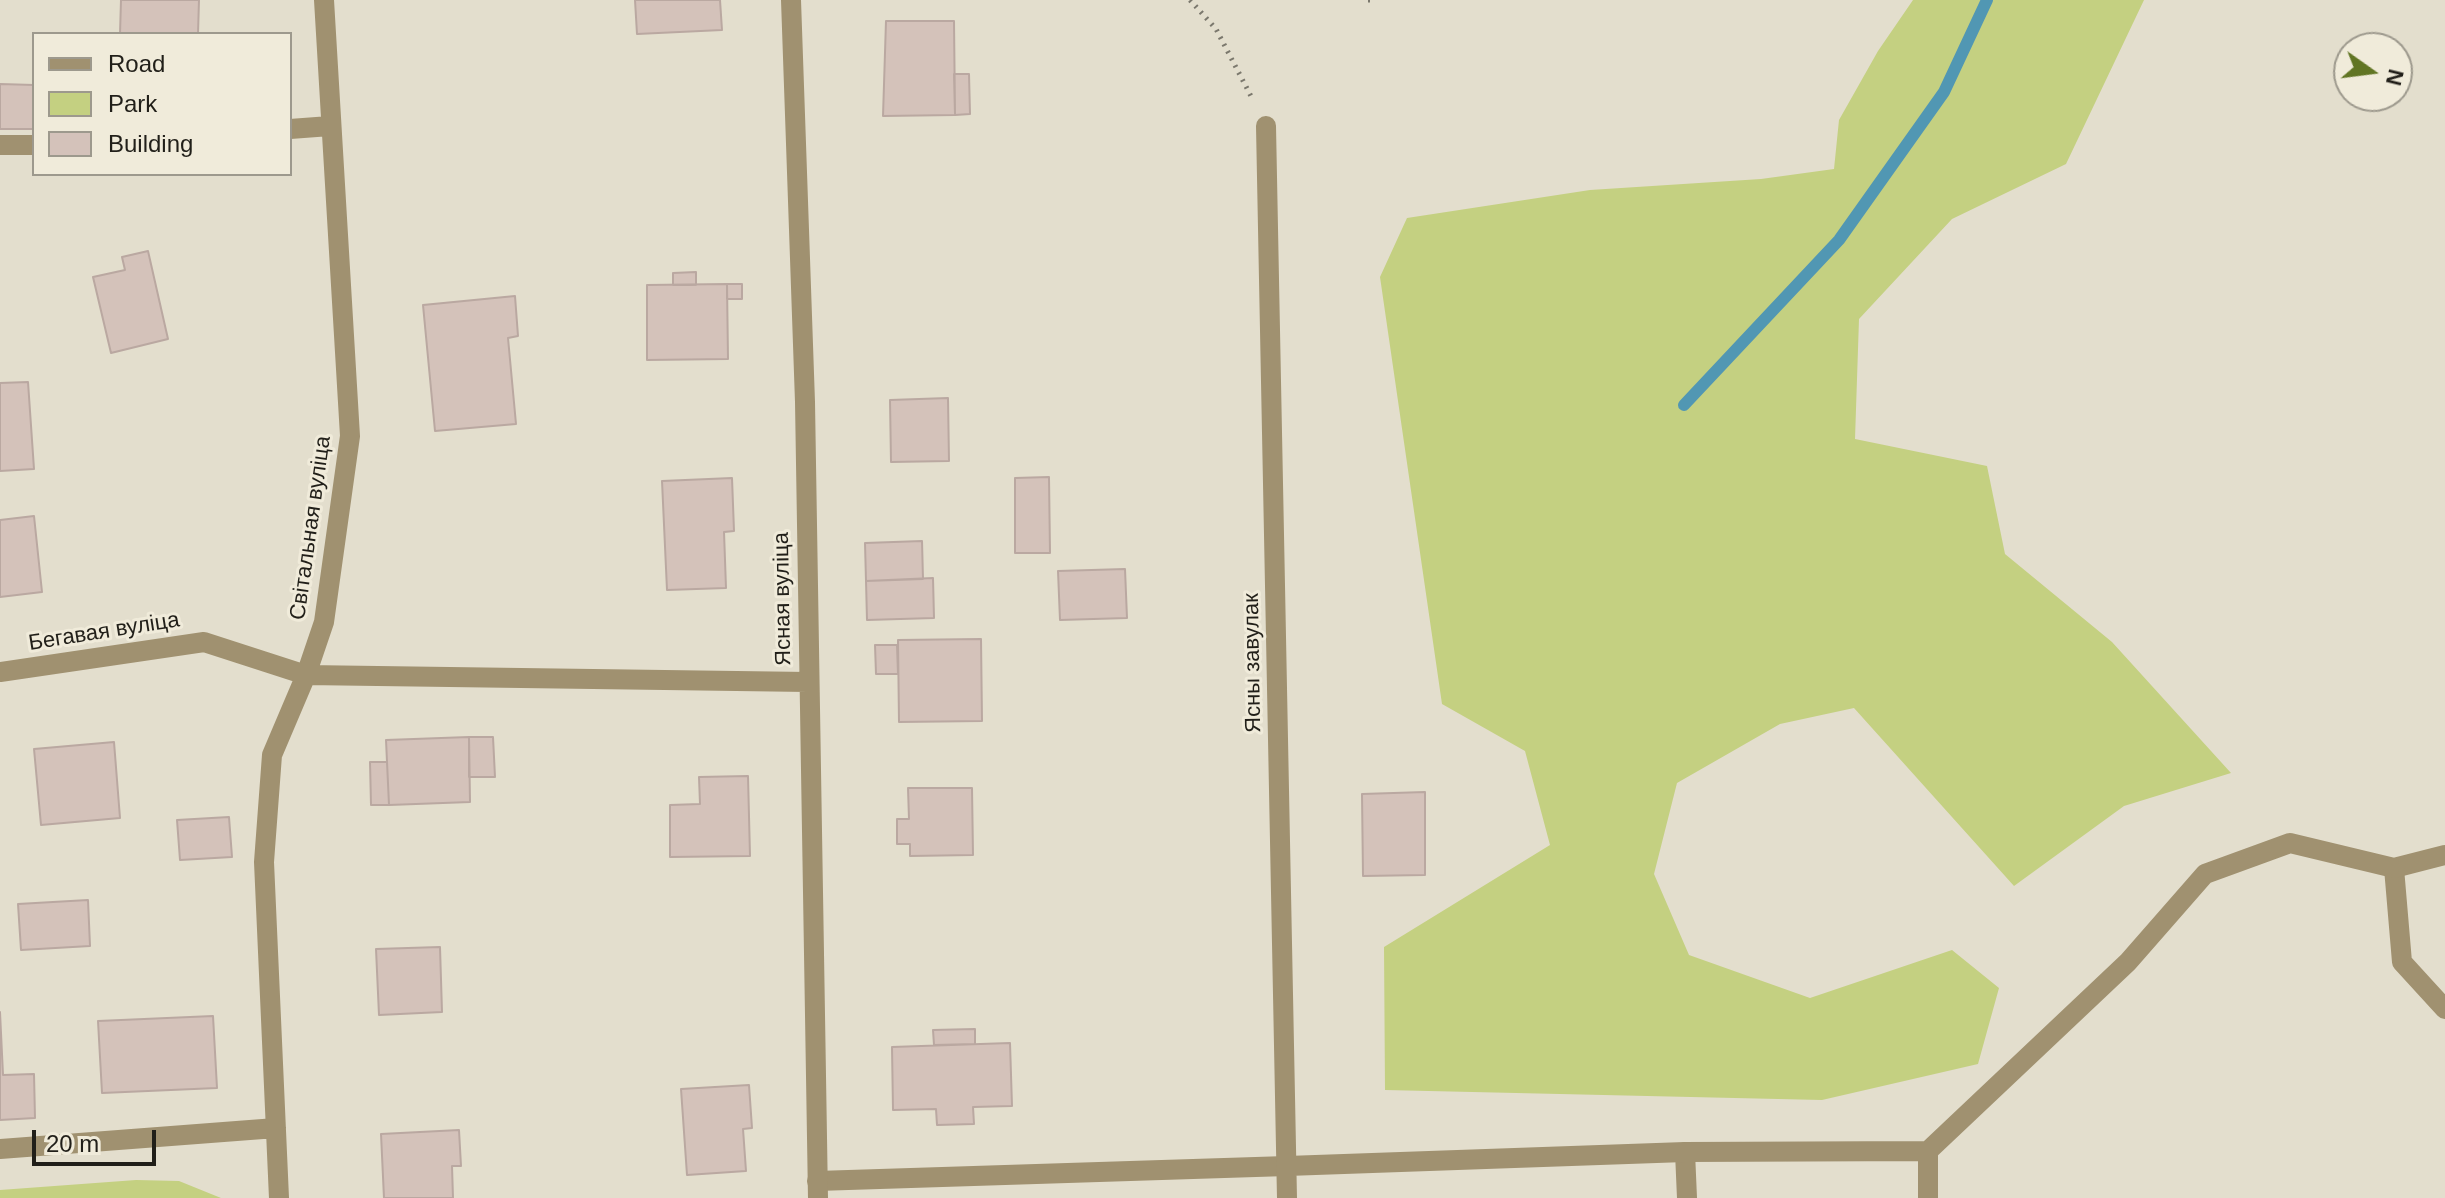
<!DOCTYPE html>
<meta charset="utf-8">
<style>
body{margin:0}
#map{position:relative;width:2445px;height:1198px;overflow:hidden;background:#e3decd;font-family:Arial,sans-serif}
canvas{display:block}
.legend{position:absolute;left:32px;top:32px;width:260px;height:144px;box-sizing:border-box;background:#f0ebda;border:2px solid #9d998d;margin:0;padding:10px 14px;list-style:none;font-size:24px;color:#211f19}
.legend li{display:flex;align-items:center;gap:16px;height:40px}
.legend b{width:40px;border:2px solid #9d998d}
.north{position:absolute;left:2333px;top:32px;width:80px;height:80px;box-sizing:border-box;background:#f0ebda;border:2px solid #9d998d;border-radius:50%;rotate:104deg;font-size:22px;font-weight:700;line-height:32px;text-align:center;color:#211f19}
.north::after{content:'';display:block;margin:auto;width:28px;height:36px;background:#617524;clip-path:polygon(50% 0,100% 100%,50% 72%,0 100%)}
.scale{position:absolute;left:32px;top:1130px;width:124px;height:36px;box-sizing:border-box;border:4px solid #211f19;border-top:0;padding-left:10px;font-size:24px;line-height:28px;white-space:nowrap;color:#211f19;-webkit-text-stroke:6px #f0ebda;paint-order:stroke}
</style>
<div id="map">
<canvas width="2445" height="1198"></canvas>
<ul class="legend">
<li><b style="height:10px;background:#a09170"></b>Road</li>
<li><b style="height:22px;background:#c4d081"></b>Park</li>
<li><b style="height:22px;background:#d4c2ba"></b>Building</li>
</ul>
<div class="north">N</div>
<div class="scale">20 m</div>
</div>
<script>
const g = document.querySelector('canvas').getContext('2d');
g.lineJoin = 'round';
function fill(path, color) { g.fillStyle = color; g.fill(path, 'evenodd'); }
function trace(path, color, width, dash) { g.strokeStyle = color; g.lineWidth = width; g.lineCap = dash ? 'butt' : 'round'; g.setLineDash(dash || []); g.stroke(path); }
function label(font, color, halo, rows, align = 'center') {
  g.font = font + ' Arial,sans-serif'; g.lineWidth = 6; g.setLineDash([]); g.textBaseline = 'middle'; g.strokeStyle = halo; g.fillStyle = color; for (const [text, x, y, turn = 0] of rows) {
    g.save(); g.translate(x, y); g.rotate((+turn || 0) * Math.PI / 180); g.textAlign = isNaN(turn) ? turn : align; if (halo) g.strokeText(text, 0, 0); g.fillText(text, 0, 0); g.restore();
  }
}
const green = new Path2D(`
 M1913,0h231l-78,164 -114,55 -93,100 -4,120 132,27 18,88 107,88 119,131 -107,33 -110,80 -160,-178 -74,16 -103,59 -23,91 35,81 121,43 142,-48 47,38 -21,76 -156,36 -437,-10 -1,-143 166,-102 -25,-94 -83,-47 -62,-427 27,-59 183,-28 171,-11 73,-10 5,-49 39,-69z
 M136,1180l43,1 42,17h-221v-8z`);
const stream = new Path2D(`
 M1684,405l155,-165 105,-148 43,-92`);
const building = new Path2D(`
 M121,0h78l-1,34h-78z
 M635,0h85l2,30 -85,4z
 M886,21h68l1,94 -72,1z
 M954,74h15l1,40 -15,1z
 M0,84l34,1v44h-34z
 M148,251l20,88 -57,14 -18,-76 32,-7 -3,-13z
 M696,272v13h-23v-12z
 M727,284l1,75 -81,1v-75z
 M727,284h15v15h-15z
 M515,296l3,40 -10,2 8,86 -81,7 -12,-126z
 M28,382l6,87 -34,2v-88z
 M948,398l1,63 -58,1 -1,-62z
 M1049,477l1,76h-35v-75z
 M732,478l2,53 -10,1 2,56 -59,2 -5,-109z
 M34,516l8,76 -42,5v-77z
 M922,541l1,38 -57,2 -1,-38z
 M1125,569l2,49 -67,2 -2,-49z
 M933,578l1,40 -67,2 -1,-39z
 M981,639l1,82 -83,1 -1,-82z
 M875,645h22l1,29h-22z
 M469,737l1,65 -81,3 -3,-65z
 M469,737h24l2,40h-26z
 M114,742l6,76 -79,7 -7,-76z
 M370,762h17l2,43h-18z
 M748,776l2,80 -80,1v-52l30,-1 -1,-27z
 M908,788h64l1,67 -63,1v-12h-13v-25h12z
 M1425,792v83l-62,1 -1,-82z
 M229,817l3,40 -52,3 -3,-40z
 M88,900l2,46 -69,4 -3,-46z
 M440,947l2,65 -63,3 -3,-66z
 M0,1012l3,63 31,-1 1,44 -35,2z
 M213,1016l4,72 -115,5 -4,-72z
 M975,1029v15l-41,1 -1,-15z
 M1010,1043l2,63 -39,1 1,17 -37,1 -1,-16 -43,1 -1,-63z
 M749,1085l3,43 -9,1 3,42 -59,4 -6,-86z
 M459,1130l2,36h-9l1,32h-69l-3,-64z`);
const path = new Path2D(`
 M1190,0l26,29 37,71
 M1368,0h3`);
const service = new Path2D(`
 M2394,868l8,94 43,47
 M1685,1152l2,46
 M817,1181l470,-15`);
const minor = new Path2D(`
 M791,0l14,402 13,796
 M1266,126l21,1072
 M290,129l40,-3
 M0,145h34
 M0,672l204,-30 102,33 502,7
 M0,1149l276,-21
 M1928,1151v47
 M1287,1166l398,-14 243,-1 200,-189 77,-88 85,-31 104,25 51,-13
 M279,1198l-15,-336 8,-107 34,-80 18,-53 26,-186 -26,-436`);
const streetNames = [
 ["Світальная вуліца",311,528,-82],
 ["Ясная вуліца",783,599,-91],
 ["Бегавая вуліца",104,632,-9],
 ["Ясны завулак",1253,663,-91]
];
fill(green, '#c4d081');
trace(stream, '#5197b3', 12);
fill(building, '#d4c2ba');
trace(building, '#baa8a1', 2);
trace(path, '#7b786d', 5, [2, 6]);
trace(service, '#a09170', 20);
trace(minor, '#a09170', 20);
label('22px', '#211f19', '#f0ebda', streetNames);
</script>
